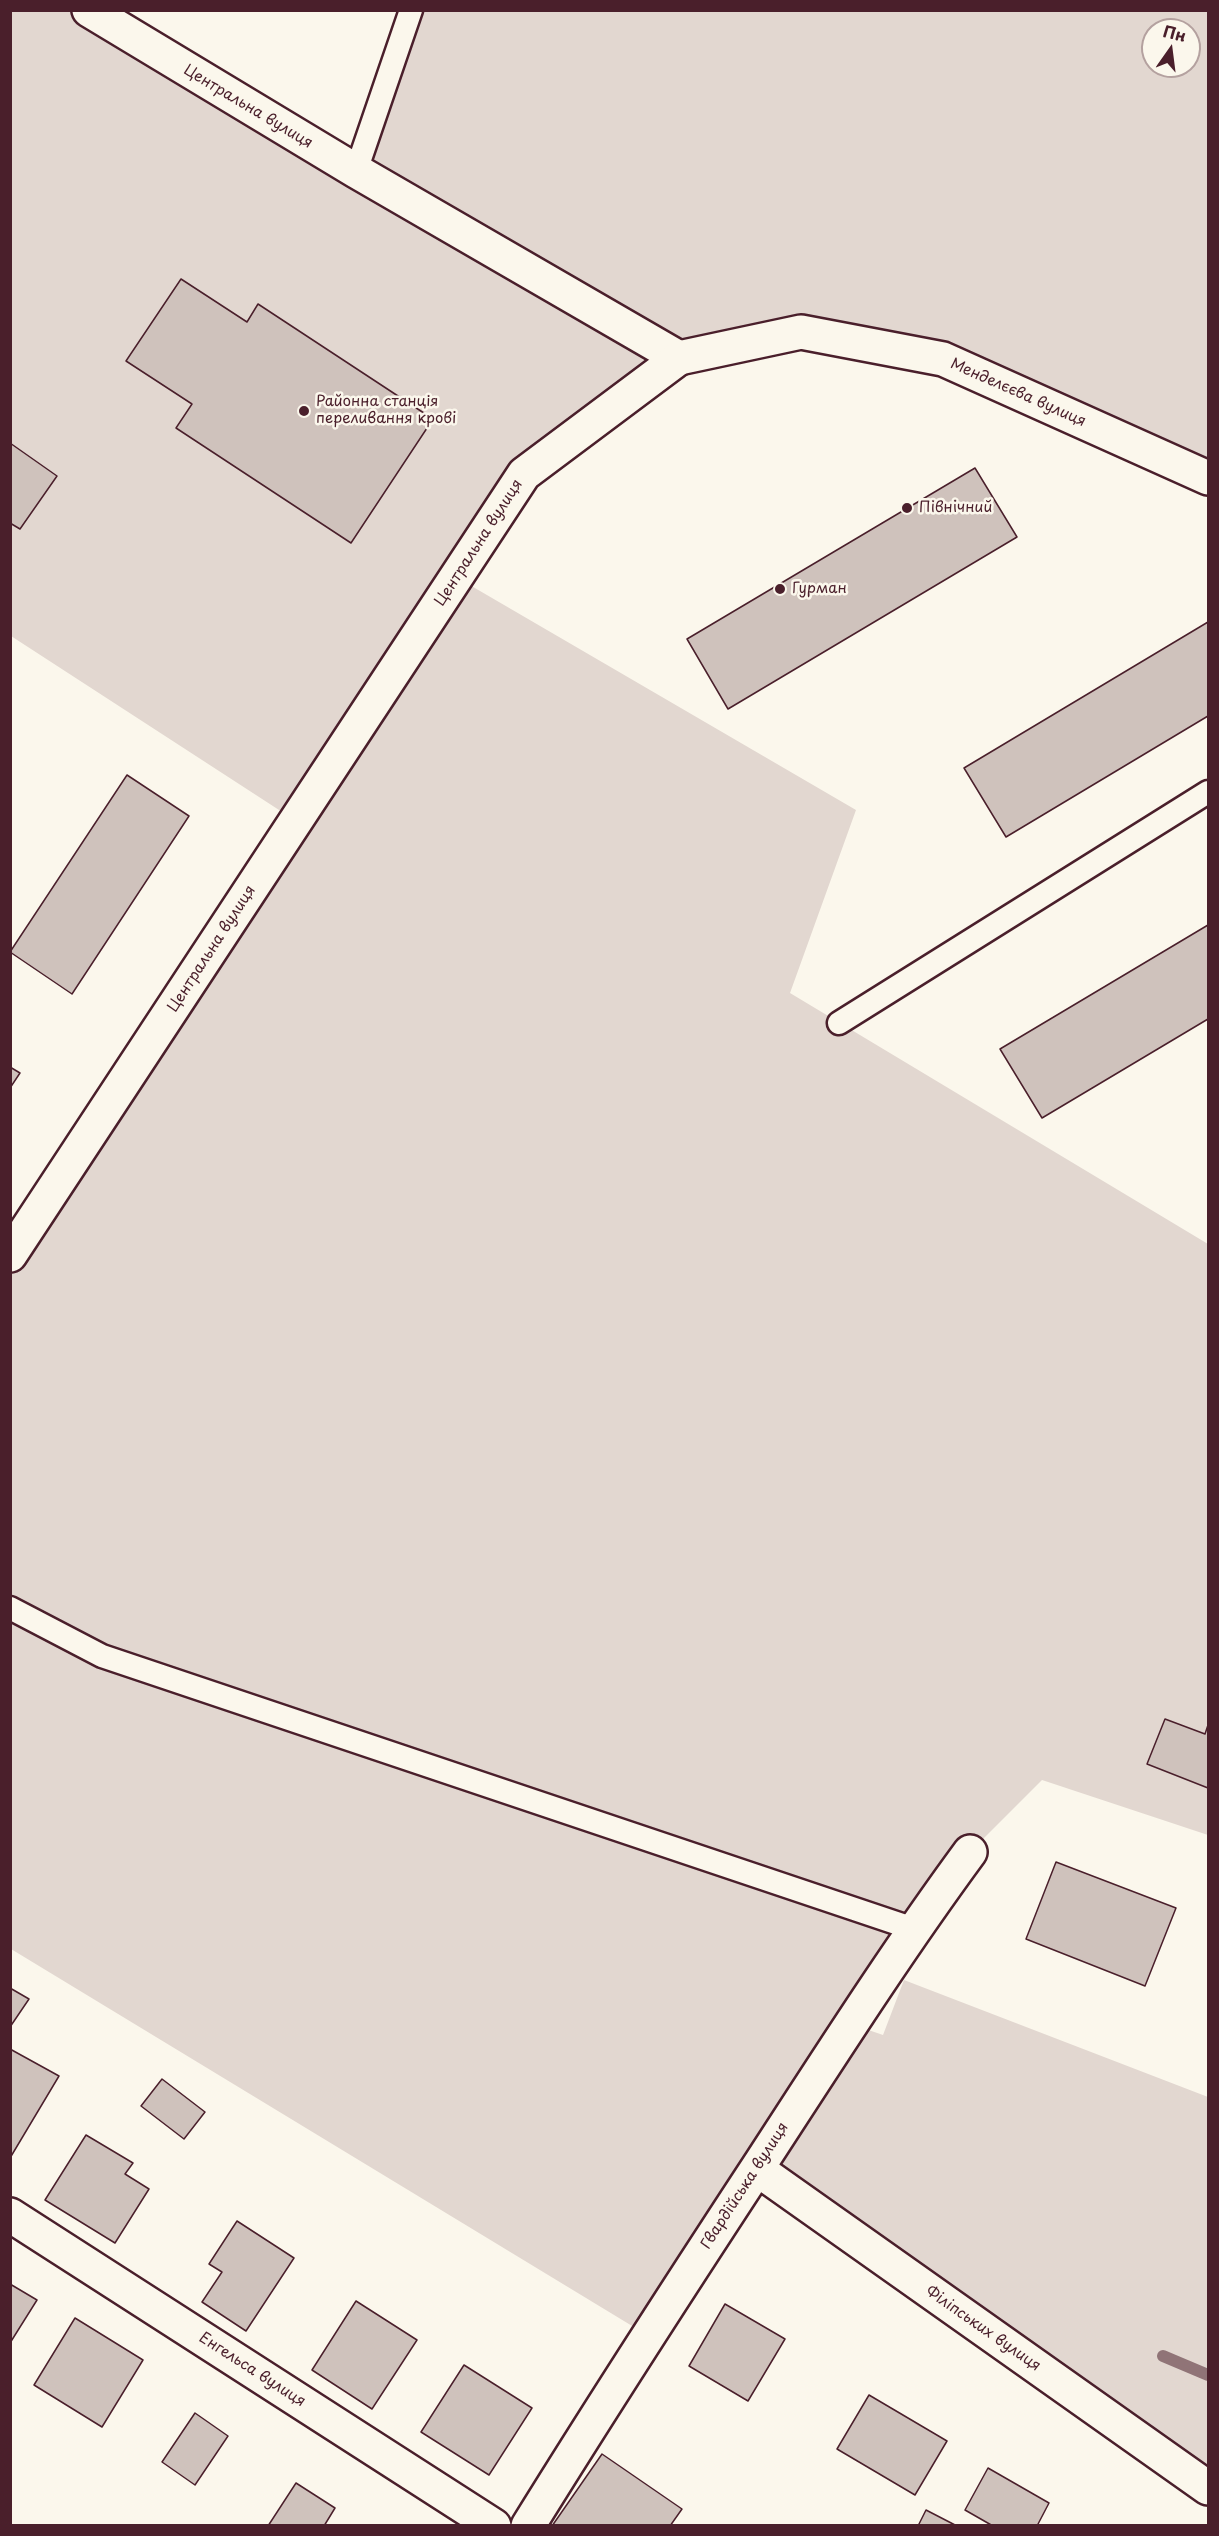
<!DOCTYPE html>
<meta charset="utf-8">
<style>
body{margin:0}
#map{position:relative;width:1219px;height:2536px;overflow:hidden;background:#fbf7ec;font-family:"Playpen Sans",sans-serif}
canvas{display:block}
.frame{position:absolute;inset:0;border:12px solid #4a1f2b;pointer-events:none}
.north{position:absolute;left:1141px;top:18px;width:60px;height:60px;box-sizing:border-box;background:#fbf7ec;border:2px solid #b4a19f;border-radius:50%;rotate:14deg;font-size:16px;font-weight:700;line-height:24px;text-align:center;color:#4a1f2b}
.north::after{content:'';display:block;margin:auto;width:21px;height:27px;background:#4a1f2b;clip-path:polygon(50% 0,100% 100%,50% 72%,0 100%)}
</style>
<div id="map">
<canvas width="1219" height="2536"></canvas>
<div class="frame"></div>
<div class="north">Пн</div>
</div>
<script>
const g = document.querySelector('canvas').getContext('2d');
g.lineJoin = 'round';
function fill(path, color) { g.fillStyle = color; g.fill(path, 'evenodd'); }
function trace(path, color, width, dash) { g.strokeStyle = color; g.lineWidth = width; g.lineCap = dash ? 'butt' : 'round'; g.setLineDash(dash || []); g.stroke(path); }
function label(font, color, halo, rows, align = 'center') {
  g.font = font + ' "Playpen Sans",sans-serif'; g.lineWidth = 5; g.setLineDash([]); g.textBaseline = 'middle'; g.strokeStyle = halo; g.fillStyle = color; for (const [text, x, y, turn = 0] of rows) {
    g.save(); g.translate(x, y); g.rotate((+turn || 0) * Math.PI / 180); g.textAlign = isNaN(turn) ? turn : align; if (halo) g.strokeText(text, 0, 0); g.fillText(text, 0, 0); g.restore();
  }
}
const green = new Path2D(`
 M10,11h79l266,160 56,-160h797v467l-265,-119 -143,-27 -122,26 -154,116 -68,103 400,233 -66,183 418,251v591l-166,-55 -72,72 -119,172 32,11 21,-55 304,117v391l-451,-319 -110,166 -636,-386v-694l285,-434 -285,-185zM1153,30h36v36h-36z`);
const stream = new Path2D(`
 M1163,2356l45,19`);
const building = new Path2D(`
 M181,279l66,43 11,-18 175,115 -82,124 -175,-115 16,-24 -66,-43z
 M10,443l47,33 -37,53 -10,-6z
 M975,468l42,69 -289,172 -41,-70z
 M1208,622v94l-202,121 -42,-69z
 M127,775l62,41 -117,178 -62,-42z
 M1208,925v94l-166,99 -42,-69z
 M10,1067l10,6 -10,15z
 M1165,1719l40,15 3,-9v63l-61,-24z
 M1056,1862l120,46 -31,78 -119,-47z
 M10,1988l19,11 -19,28z
 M10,2049l49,27 -49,82z
 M162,2079l43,33 -21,27 -43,-33z
 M86,2135l47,28 -8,11 24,15 -34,54 -70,-43z
 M237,2221l57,37 -48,73 -44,-29 20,-30 -13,-8z
 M10,2284l27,16 -27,43z
 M356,2301l61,39 -45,69 -60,-39z
 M725,2304l60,35 -37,62 -59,-35z
 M75,2318l68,42 -41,67 -68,-42z
 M464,2365l68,43 -43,67 -68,-43z
 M869,2395l78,46 -32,54 -78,-46z
 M195,2413l33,23 -33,49 -33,-23z
 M602,2454l80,55 -12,17h-118z
 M988,2468l61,35 -12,23h-44l-28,-16z
 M296,2483l39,25 -11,18h-56z
 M926,2510l31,16h-39z`);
const service = new Path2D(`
 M356,171l55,-161
 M839,1023l369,-231
 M10,1608l92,48 812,273`);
const minor = new Path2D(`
 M89,10l267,161 323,187
 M757,2169l451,319
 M10,2215l484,311
 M528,2526c75,-121 152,-240 230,-359 69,-106 137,-213 212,-315`);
const tertiary = new Path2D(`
 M679,358l122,-26 142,27 265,119`);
const secondary = new Path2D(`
 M10,1255l514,-781 155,-116`);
const markers = [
 [304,411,6,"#4a1f2b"],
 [907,508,6,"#4a1f2b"],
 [780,589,6,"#4a1f2b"]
];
const streetNames = [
 ["Центральна вулиця",248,107,31],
 ["Менделєєва вулиця",1018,393,24],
 ["Центральна вулиця",479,543,-57],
 ["Центральна вулиця",212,949,-57],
 ["Гвардійська вулиця",745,2186,-57],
 ["Філіпських вулиця",983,2329,35],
 ["Енгельса вулиця",252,2370,33]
];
const poiNames = [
 ["Районна станція",316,402],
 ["переливання крові",316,419],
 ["Північний",919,508],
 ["Гурман",792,589]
];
fill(green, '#e2d7d0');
trace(stream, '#907477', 12);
fill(building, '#cfc2bc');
trace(building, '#4a1f2b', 1.5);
trace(service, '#4a1f2b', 27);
trace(minor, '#4a1f2b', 38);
trace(tertiary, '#4a1f2b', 38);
trace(secondary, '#4a1f2b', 38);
trace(service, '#fbf7ec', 22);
trace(minor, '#fbf7ec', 33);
trace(tertiary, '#fbf7ec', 33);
trace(secondary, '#fbf7ec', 33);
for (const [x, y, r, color] of markers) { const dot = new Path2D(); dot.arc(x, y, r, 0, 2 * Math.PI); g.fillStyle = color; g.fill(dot); trace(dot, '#fbf7ec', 2); }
label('15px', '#4a1f2b', '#fbf7ec', streetNames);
label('15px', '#4a1f2b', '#fbf7ec', poiNames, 'left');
</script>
